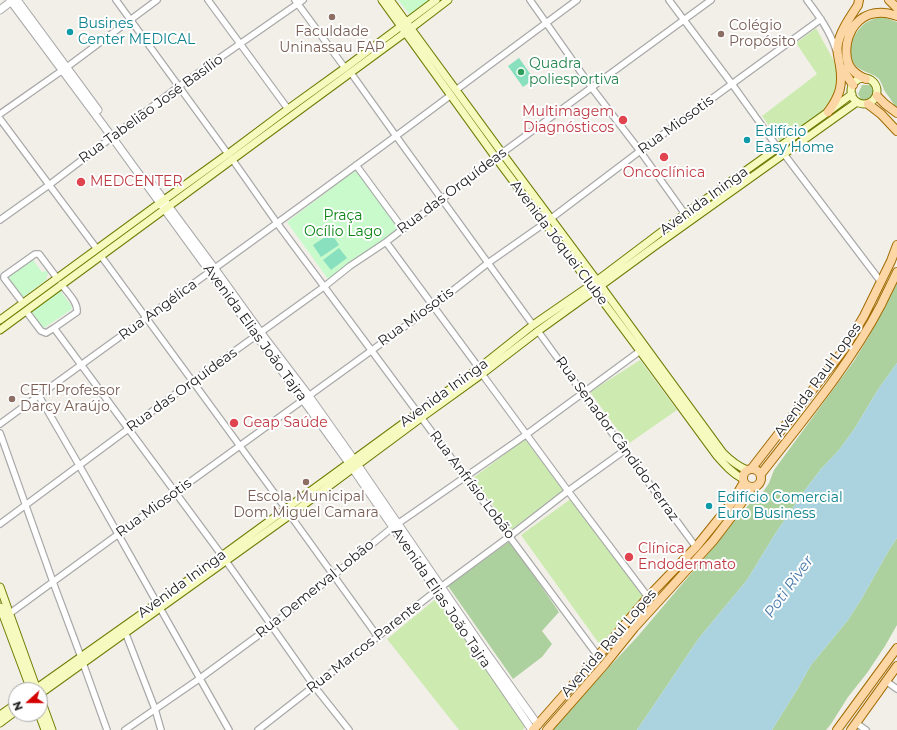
<!DOCTYPE html>
<meta charset="utf-8">
<style>
body{margin:0}
#map{position:relative;width:897px;height:730px;overflow:hidden;background:#f2efe9;font-family:Montserrat,sans-serif}
canvas{display:block}
.north{position:absolute;left:8px;top:682px;width:40px;height:40px;box-sizing:border-box;background:#fff;border:1px solid #a7a7a7;border-radius:50%;rotate:249deg;font-size:11px;font-weight:700;line-height:16px;text-align:center;color:#222}
.north::after{content:'';display:block;margin:auto;width:14px;height:18px;background:#d40000;clip-path:polygon(50% 0,100% 100%,50% 72%,0 100%)}
</style>
<div id="map">
<canvas width="897" height="730"></canvas>
<div class="north">N</div>
</div>
<script>
const g = document.querySelector('canvas').getContext('2d');
g.lineJoin = 'round';
function fill(path, color) { g.fillStyle = color; g.fill(path, 'evenodd'); }
function trace(path, color, width, dash) { g.strokeStyle = color; g.lineWidth = width; g.lineCap = dash ? 'butt' : 'round'; g.setLineDash(dash || []); g.stroke(path); }
function label(font, color, halo, rows, align = 'center') {
  g.font = font + ' Montserrat,sans-serif'; g.lineWidth = 4; g.setLineDash([]); g.textBaseline = 'middle'; g.strokeStyle = halo; g.fillStyle = color; for (const [text, x, y, turn = 0] of rows) {
    g.save(); g.translate(x, y); g.rotate((+turn || 0) * Math.PI / 180); g.textAlign = isNaN(turn) ? turn : align; if (halo) g.strokeText(text, 0, 0); g.fillText(text, 0, 0); g.restore();
  }
}
const grass = new Path2D(`
 M816,28l19,35 2,7 2,18 -11,21 -47,34 -19,-27 55,-42 -21,-31z
 M640,360l37,50 -49,34 -38,-52z
 M525,439l39,52 -53,39 -38,-52z
 M572,498l71,98 -43,49 -79,-110z
 M438,597l88,128 -3,5h-64l-72,-91z`);
const forest = new Path2D(`
 M880,17l6,1 11,4v85l-2,-1c-3,-5 -6,-9 -9,-13 -3,-4 -4,-10 -7,-14 -4,-5 -16,-7 -22,-12 -12,-12 -5,-32 6,-42 4,-4 11,-6 17,-8z
 M862,85h10l3,7 -3,7 -5,3 -5,-1 -4,-7z
 M897,282v81l-20,28 -22,37 -16,22 -18,19 -16,21 -30,44 -28,46 -48,58 -62,92h-85l19,-22 67,-72 73,-86 25,-31 17,-19 10,-8 6,-9 5,-13 80,-109 14,-23z
 M897,538v87l-12,21 -18,27 -19,24 -17,27 -5,6h-54l26,-42 13,-23 37,-45 14,-22 27,-48z
 M510,541l49,71 -17,19 10,13 -10,13 -29,22 -65,-93z`);
const park = new Path2D(`
 M398,0h33l-20,16z
 M357,169l43,59 -72,51 -41,-57z
 M31,254l5,3 -3,3 9,12 4,-1 2,2 -2,7 -24,18 -5,-3 2,-2 -12,-16h-2l24,-19z
 M59,289l12,16 1,4 -28,19 -2,-1 -12,-15z`);
const pitch = new Path2D(`
 M519,58l15,21 -11,8 -15,-21z
 M331,233l8,12 -18,12 -8,-12z
 M339,248l8,10 -16,12 -8,-10z`);
const water = new Path2D(`
 M897,363v175l-8,12 -27,48 -14,22 -37,45 -13,23 -26,42h-135l62,-92 48,-58 28,-46 30,-44 16,-21 18,-19 16,-22 22,-37z`);
const minor = new Path2D(`
 M116,0l112,154
 M208,0l80,109
 M295,0l50,68
 M530,0l62,88 48,63 45,63
 M669,0l63,84 46,64
 M807,0c12,16 23,31 29,50
 M351,73l45,63 137,189
 M456,90l121,-90
 M0,114l67,-47 90,-67
 M0,119l97,130
 M784,154l97,128
 M232,159l45,64 321,433
 M356,165l47,64
 M0,220l49,-35 129,-98 125,-87
 M386,242l93,126
 M101,256l185,253
 M23,303l-19,-25v-2l31,-22h4l18,24
 M26,311l15,20 5,2 8,-5 23,-16c1,-10 -10,-20 -16,-28
 M54,328l172,233 88,125 35,44
 M538,331c52,73 105,144 158,216
 M482,374l86,117 80,106
 M39,396l40,69 78,138
 M0,424c150,-110 302,-217 451,-329
 M0,433l53,149 28,75
 M290,515l88,122
 M0,524l193,-143 132,-95 25,-20 36,-24 116,-89 209,-153
 M160,608l69,122
 M9,614l167,-122 257,-186 55,-43 57,-40 95,-72 181,-132
 M124,629l31,80 6,21
 M83,663l24,67
 M886,681l11,8
 M856,723l10,7
 M125,730l74,-51 72,-53 122,-99 134,-93 113,-83
 M258,730l183,-143 69,-51 58,-45 57,-41`);
const tertiary = new Path2D(`
 M10,0l102,137 237,326 183,267
 M17,0l81,110
 M0,10l13,-10
 M149,180l66,89 46,64 48,63 48,68 128,187 53,74`);
const secondary = new Path2D(`
 M382,0l114,158 144,193 77,105c8,9 15,17 26,23
 M390,0l112,153 99,133 122,167c7,7 14,13 24,17
 M851 91a13 13 0 1 1 26 0a13 13 0 1 1-26 0Z
 M0,320l164,-120 64,-46 60,-45 57,-41 91,-68
 M0,330l406,-298 42,-32
 M0,587l37,103
 M0,607l31,83
 M34,690l123,-87 192,-140 130,-95 54,-43 58,-40 94,-71 143,-102 24,-18
 M40,694l250,-179 131,-97 61,-44 56,-43 57,-41 60,-44 129,-92 73,-52
 M40,697l12,33
 M39,714l6,16
 M0,715l16,-11
 M0,723l16,-12`);
const primary = new Path2D(`
 M889,0l8,8
 M841,67l12,18
 M866,79c-7,-3 -14,-8 -17,-14 -3,-6 -3,-15 -2,-22 4,-19 17,-32 38,-30 4,0 8,2 12,3
 M877,96l8,8 12,9
 M868,104l13,10 16,17
 M828,112c12,-16 15,-27 12,-46 -1,-8 -4,-14 -2,-22 2,-13 13,-28 20,-39l1,-5
 M752,468l93,-120 19,-32 27,-55 6,-16
 M743 478a9 9 0 1 1 18 0a9 9 0 1 1-18 0Z
 M761,474c42,-54 88,-108 120,-169 5,-11 11,-22 16,-33
 M533,730l65,-74 50,-59 48,-50 37,-46 11,-19
 M547,730l58,-66 29,-36 32,-35 47,-52 23,-30 16,-24
 M837,730l60,-82
 M851,730l46,-64`);
const markers = [
 [332,17,4,"#8d6e63"],
 [70,32,4,"#0f9aa8"],
 [721,34,4,"#8d6e63"],
 [521,72,4,"#2e9e5b"],
 [623,120,5,"#e0444e"],
 [747,140,4,"#0f9aa8"],
 [664,157,5,"#e0444e"],
 [81,182,5,"#e0444e"],
 [12,399,4,"#8d6e63"],
 [234,423,5,"#e0444e"],
 [306,482,4,"#8d6e63"],
 [709,506,4,"#0f9aa8"],
 [629,557,5,"#e0444e"]
];
const cultureNames = [
 ["Busines",78,24],
 ["Center MEDICAL",78,40],
 ["Edifício",755,132],
 ["Easy Home",755,148],
 ["Edifício Comercial",717,498],
 ["Euro Business",717,514]
];
const educationNames = [
 ["Colégio",729,26],
 ["Propósito",729,42],
 ["Faculdade",332,32,"center"],
 ["Uninassau FAP",332,48,"center"],
 ["CETI Professor",20,391],
 ["Darcy Araújo",20,407],
 ["Escola Municipal",306,497,"center"],
 ["Dom Miguel Camara",306,513,"center"]
];
const leisureNames = [
 ["Quadra",529,64],
 ["poliesportiva",529,80]
];
const streetNames = [
 ["Rua Tabelião José Basílio",151,109,-36],
 ["Rua Miosotis",676,125,-36],
 ["Rua das Orquídeas",452,191,-37],
 ["Avenida Ininga",704,201,-36],
 ["Avenida Jóquei Clube",559,243,53],
 ["Rua Angélica",158,310,-36],
 ["Rua Miosotis",416,317,-36],
 ["Avenida Elias João Tajra",255,333,54],
 ["Avenida Raul Lopes",818,380,-54],
 ["Rua das Orquídeas",182,390,-36],
 ["Avenida Ininga",444,393,-36],
 ["Rua Senador Cândido Ferraz",617,439,54],
 ["Rua Anfrísio Lobão",472,485,53],
 ["Rua Miosotis",154,508,-36],
 ["Avenida Ininga",182,584,-36],
 ["Rua Demerval Lobão",315,589,-39],
 ["Avenida Elias João Tajra",441,598,56],
 ["Avenida Raul Lopes",609,643,-49],
 ["Rua Marcos Parente",364,647,-38]
];
const healthNames = [
 ["Multimagem",614,112,"right"],
 ["Diagnósticos",614,128,"right"],
 ["Oncoclínica",664,173,"center"],
 ["MEDCENTER",90,182],
 ["Geap Saúde",243,423],
 ["Clínica",638,549],
 ["Endodermato",638,565]
];
const parkNames = [
 ["Praça",343,216],
 ["Ocílio Lago",343,232]
];
const waterNames = [
 ["Poti River",789,587,-54]
];
fill(grass, '#cdebb0');
fill(forest, '#add19e');
fill(park, '#c8facc');
fill(pitch, '#88e0be');
fill(water, '#aad3df');
trace(minor, '#a9a9a9', 8);
trace(tertiary, '#a9a9a9', 9);
trace(secondary, '#707d05', 9);
trace(primary, '#a06b00', 10);
trace(minor, '#fff', 5.5);
trace(tertiary, '#fff', 7);
trace(secondary, '#f7fabf', 7);
trace(primary, '#fcd6a4', 8);
for (const [x, y, r, color] of markers) { const dot = new Path2D(); dot.arc(x, y, r, 0, 2 * Math.PI); g.fillStyle = color; g.fill(dot); trace(dot, '#fff', 1.5); }
label('14px', '#0d838f', '#fff', cultureNames, 'left');
label('14px', '#785e54', '#fff', educationNames, 'left');
label('14px', '#27864d', '#fff', leisureNames, 'left');
label('14px', '#222', '#fff', streetNames);
label('14px', '#be3a42', '#fff', healthNames, 'left');
label('14px', '#0c8416', '#fff', parkNames);
label('italic 15px', '#4a7aab', '#fff', waterNames);
</script>
